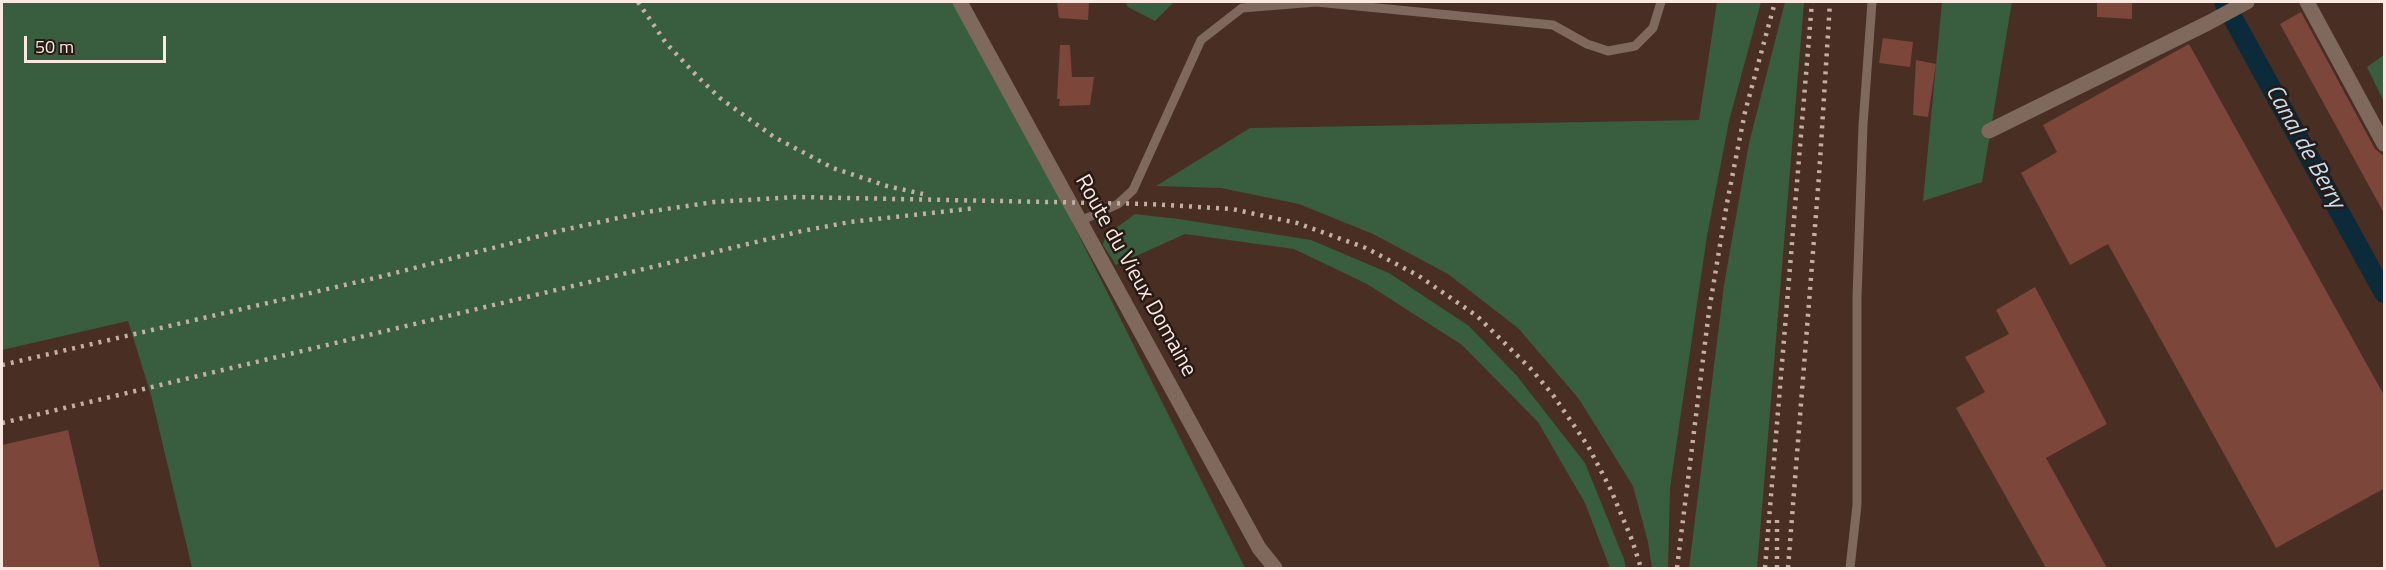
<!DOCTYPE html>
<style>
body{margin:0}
#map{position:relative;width:2386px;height:570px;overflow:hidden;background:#492e24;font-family:"Titillium Web",sans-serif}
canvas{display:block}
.frame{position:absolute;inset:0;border:3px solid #fae8e1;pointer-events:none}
.scale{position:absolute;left:24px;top:36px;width:142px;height:27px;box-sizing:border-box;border:3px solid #fae8e1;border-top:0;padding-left:8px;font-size:18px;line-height:21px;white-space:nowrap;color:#fae8e1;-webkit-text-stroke:4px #271a15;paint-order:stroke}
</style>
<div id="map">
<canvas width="2386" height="570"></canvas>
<div class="frame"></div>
<div class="scale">50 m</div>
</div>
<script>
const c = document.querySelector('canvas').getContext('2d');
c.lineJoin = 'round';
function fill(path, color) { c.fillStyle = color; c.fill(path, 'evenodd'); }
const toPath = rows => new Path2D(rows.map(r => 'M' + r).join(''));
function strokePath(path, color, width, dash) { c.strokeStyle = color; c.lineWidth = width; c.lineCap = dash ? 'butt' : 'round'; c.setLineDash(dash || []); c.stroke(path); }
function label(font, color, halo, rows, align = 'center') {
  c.font = font + ' "Titillium Web",sans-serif'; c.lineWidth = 5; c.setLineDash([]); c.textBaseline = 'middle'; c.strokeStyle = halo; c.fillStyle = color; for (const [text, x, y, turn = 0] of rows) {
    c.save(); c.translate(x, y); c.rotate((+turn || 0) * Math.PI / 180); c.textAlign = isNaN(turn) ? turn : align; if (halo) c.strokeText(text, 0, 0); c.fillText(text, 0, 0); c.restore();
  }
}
fill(toPath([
 [2,2,962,2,1245,568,192,568,151,395,128,321,2,350],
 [1125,2,1174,2,1155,21,1128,7],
 [1717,2,1761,2,1729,121,1707,236,1670,488,1668,568,1652,568,1648,542,1633,486,1579,399,1518,328,1448,274,1373,234,1299,204,1221,188,1156,186,1250,128,1699,120],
 [1785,2,1804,2,1757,568,1689,568,1724,285,1749,143],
 [1942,2,2012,2,1982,182,1923,201],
 [2384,55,2384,102,2367,67],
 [1135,214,1179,219,1311,240,1389,273,1469,326,1517,376,1585,463,1624,559,1626,568,1610,568,1585,503,1538,422,1462,345,1367,284,1294,249,1185,234,1116,265,1103,245,1105,236]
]), '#385d3f');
strokePath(toPath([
 [2224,2,2384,293]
]), '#0b2a3a', 20);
fill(toPath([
 [1057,2,1089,2,1088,20,1059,18],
 [2097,2,2132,2,2132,19,2097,17],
 [2301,12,2375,149,2385,157,2385,215,2280,24],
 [1883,38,1913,42,1910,67,1879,63],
 [2189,44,2385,397,2385,488,2276,548,2108,244,2070,265,2021,173,2057,152,2043,125],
 [1060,45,1070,45,1072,77,1094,77,1090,105,1059,106,1060,99,1057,99],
 [1916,60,1936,64,1928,117,1913,115],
 [2035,287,2107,424,2046,458,2107,568,2046,568,1956,408,1985,392,1965,357,2009,334,1996,310],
 [68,430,100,568,2,568,2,445]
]), '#7c463b');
strokePath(toPath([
 [1080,221,1118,204,1133,190,1201,40,1242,8,1316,2,1553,25,1587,44,1608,51,1635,46,1653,28,1661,2],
 [1850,568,1857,505,1857,297,1863,125,1872,2]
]), '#7f685c', 9);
strokePath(toPath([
 [960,2,1259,548,1275,568],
 [2307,2,2384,144],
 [1989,131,2208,23,2247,2]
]), '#7f685c', 15);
strokePath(toPath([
 [638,2,666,43,697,76,720,98,774,137,833,168,887,186,923,194],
 [2,365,379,277,563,230,646,212,714,202,796,197,1149,204,1232,209,1297,223,1366,248,1419,276,1477,316,1531,369,1553,395,1588,446,1611,490,1632,540,1641,568],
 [2,423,802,231,850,222,976,208],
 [1677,568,1709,311,1727,203,1745,112,1775,2],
 [1765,568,1812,2],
 [1777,568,1777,519],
 [1788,568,1819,176,1830,2]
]), '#c4afa7', 4.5, [3, 6]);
label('22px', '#fae8e1', '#271a15', [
 ["Route du Vieux Domaine",1135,276,61]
]);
label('italic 24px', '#c0e0f3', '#271a15', [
 ["Canal de Berry",2304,147,61]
]);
</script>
